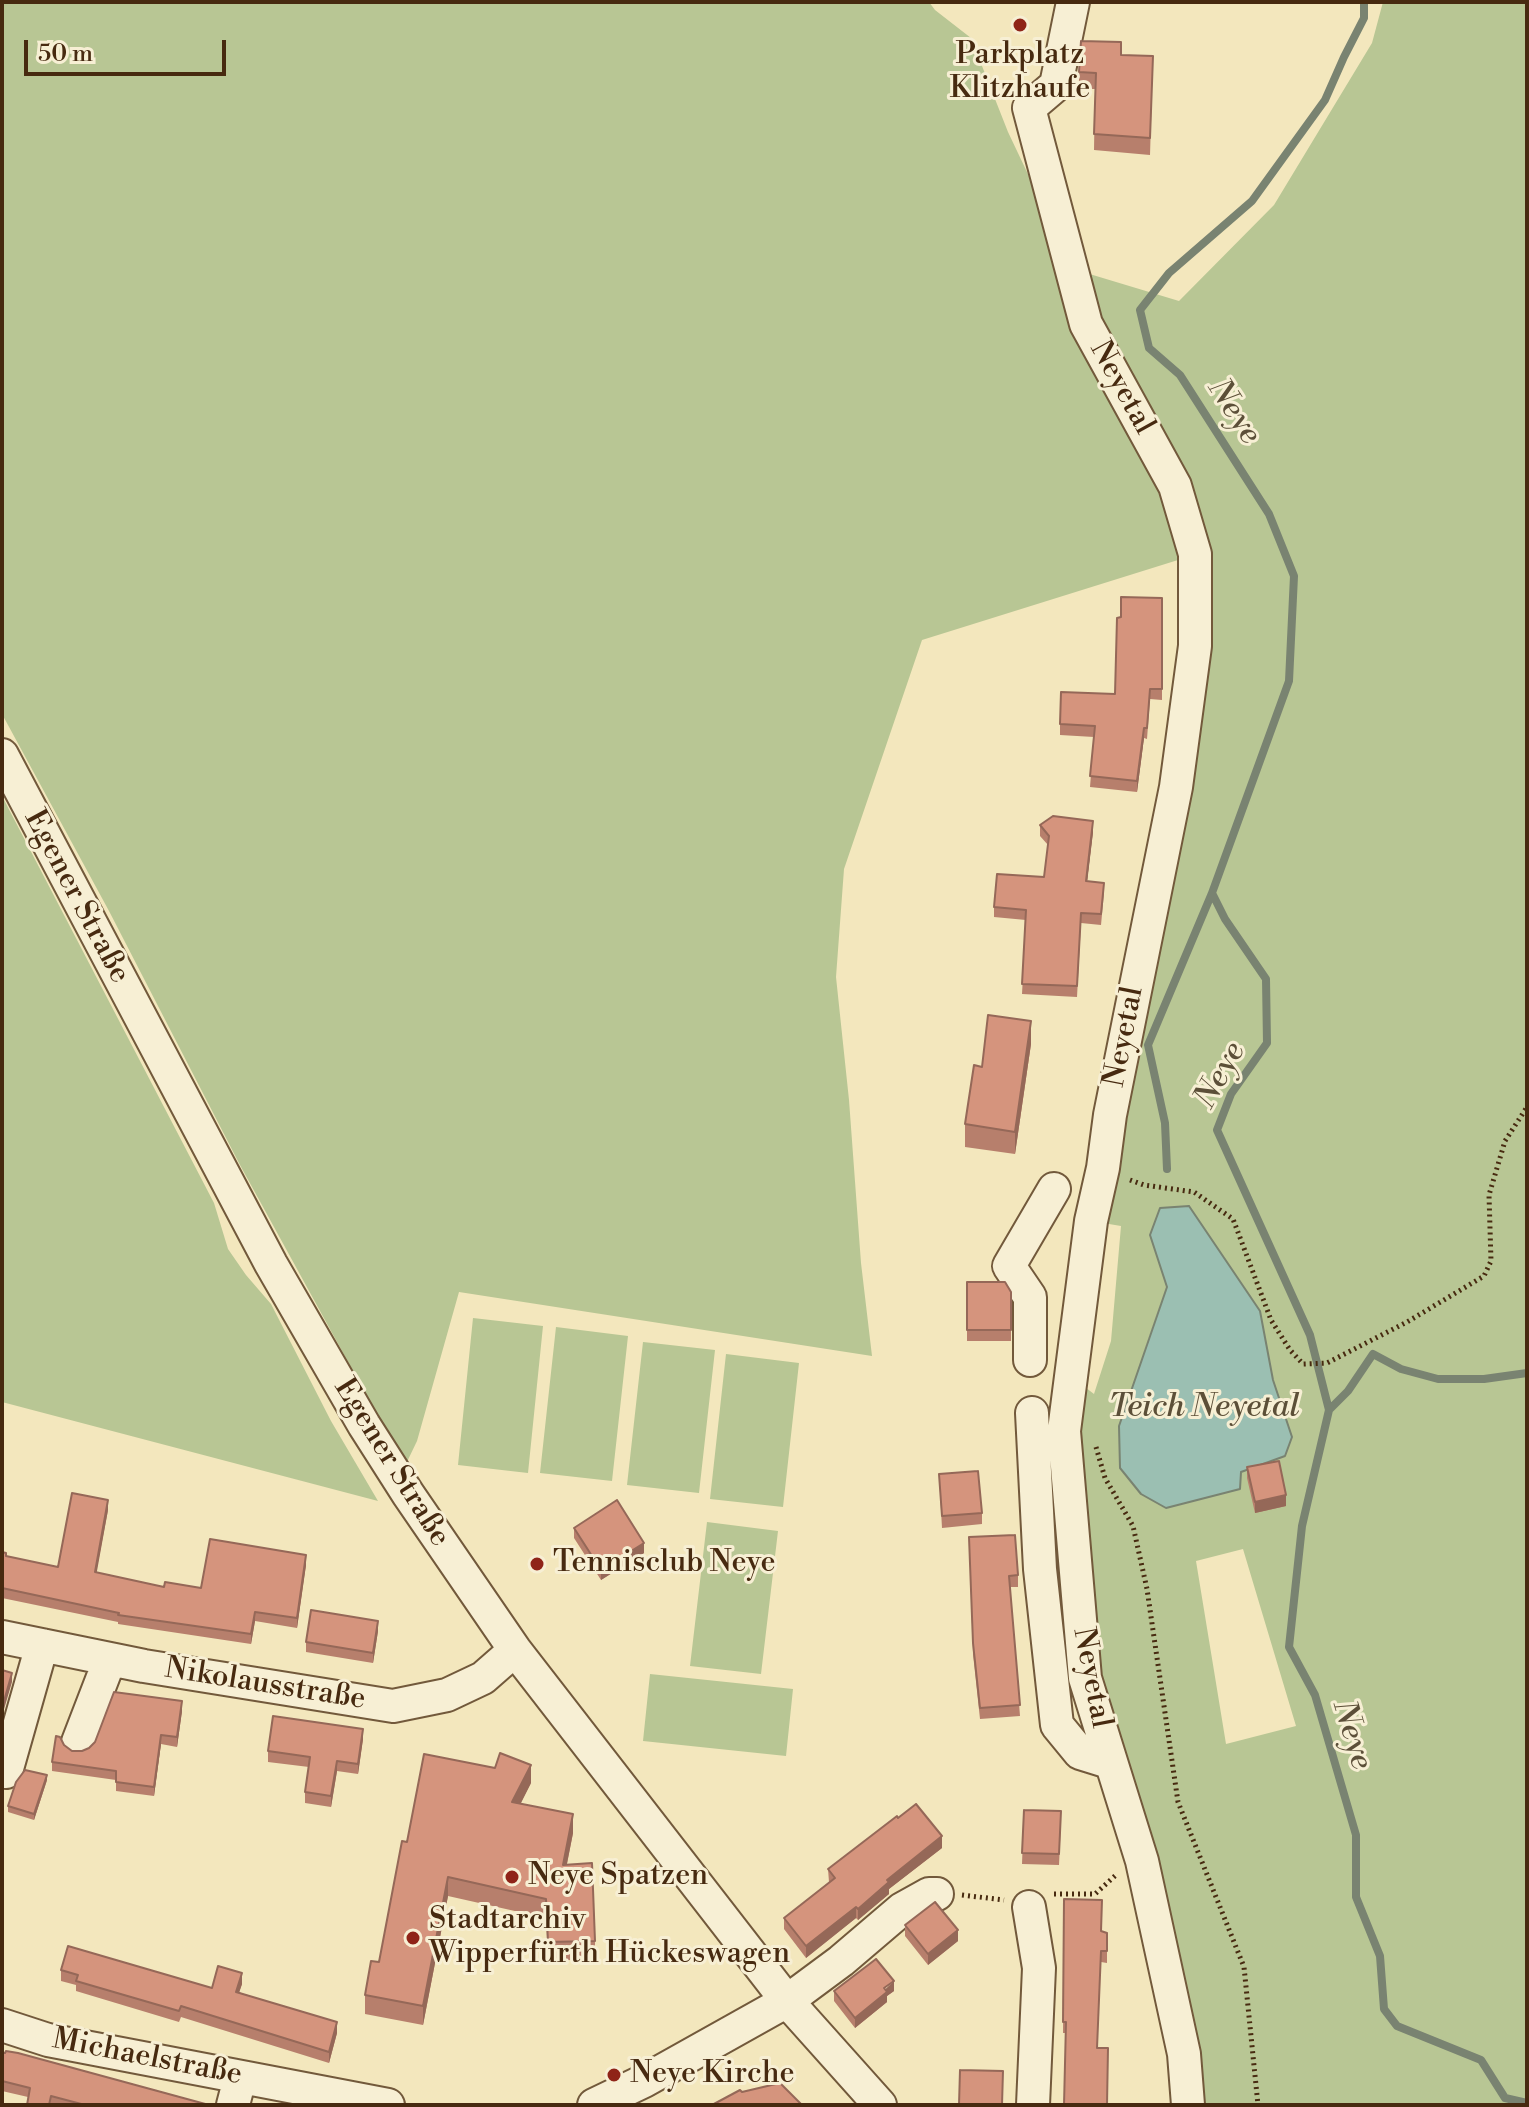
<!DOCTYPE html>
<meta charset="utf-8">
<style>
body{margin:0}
#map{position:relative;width:1529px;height:2107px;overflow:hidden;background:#f3e7bd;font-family:"Libre Bodoni",serif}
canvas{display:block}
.frame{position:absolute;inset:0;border:4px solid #472a10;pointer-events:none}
.scale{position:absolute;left:24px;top:40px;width:202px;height:36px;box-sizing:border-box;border:4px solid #472a10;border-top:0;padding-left:10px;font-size:24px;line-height:28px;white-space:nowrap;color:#472a10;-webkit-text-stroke:6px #f7efd4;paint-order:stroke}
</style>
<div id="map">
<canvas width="1529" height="2107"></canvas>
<div class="frame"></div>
<div class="scale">50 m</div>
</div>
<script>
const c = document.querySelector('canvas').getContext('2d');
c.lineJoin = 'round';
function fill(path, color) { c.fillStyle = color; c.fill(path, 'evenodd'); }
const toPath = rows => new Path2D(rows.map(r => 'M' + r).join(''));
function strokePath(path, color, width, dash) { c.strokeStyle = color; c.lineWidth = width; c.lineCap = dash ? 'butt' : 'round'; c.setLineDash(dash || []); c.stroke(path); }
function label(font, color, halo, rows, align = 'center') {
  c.font = font + ' "Libre Bodoni",serif'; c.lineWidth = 6; c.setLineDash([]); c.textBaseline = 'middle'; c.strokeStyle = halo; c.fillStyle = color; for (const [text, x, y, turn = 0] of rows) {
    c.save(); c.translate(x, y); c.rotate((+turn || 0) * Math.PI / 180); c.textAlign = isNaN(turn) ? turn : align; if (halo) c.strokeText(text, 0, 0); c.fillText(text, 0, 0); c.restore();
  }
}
fill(toPath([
 [2,2,929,2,935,10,971,38,1008,132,1073,269,1179,301,1274,205,1372,43,1383,2,1527,2,1527,2105,1188,2105,1109,1762,1073,1378,1094,1394,1111,1341,1121,1226,1091,1221,1176,787,1194,555,922,640,844,869,836,977,849,1100,861,1263,872,1356,459,1292,417,1441,405,1466,240,1165,109,911,2,714],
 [1150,1234,1233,1273,1260,1311,1273,1380,1292,1437,1241,1472,1240,1489,1166,1508,1144,1352,1167,1286],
 [1243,1549,1296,1726,1226,1744,1196,1561],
 [2,796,214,1203,228,1249,246,1275,271,1304,331,1421,378,1501,2,1402],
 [473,1318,543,1326,528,1473,458,1465],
 [556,1327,628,1336,612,1481,540,1473],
 [643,1342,715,1350,699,1493,627,1485],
 [726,1354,799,1363,783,1507,710,1499],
 [707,1522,778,1531,761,1674,690,1666],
 [650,1674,793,1689,786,1756,643,1741]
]), '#b8c694');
const water = toPath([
 [1189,1206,1260,1311,1273,1380,1292,1437,1285,1456,1241,1472,1240,1489,1166,1508,1141,1494,1120,1468,1119,1426,1167,1287,1150,1235,1160,1208,1189,1206]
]);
fill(water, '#9bbfb2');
strokePath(water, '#798371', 2);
strokePath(toPath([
 [1364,2,1364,18,1344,57,1325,100,1252,201,1169,273,1140,310,1149,348,1180,375,1269,514,1294,576,1289,681,1212,893,1225,919,1266,979,1267,1043,1231,1094,1217,1130,1310,1335,1329,1410,1302,1526,1289,1647,1315,1695,1356,1835,1356,1897,1380,1956,1384,2009,1397,2026,1481,2060,1505,2098,1527,2103],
 [1167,1169,1165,1123,1148,1045,1212,893],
 [1329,1410,1348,1391,1373,1354,1401,1369,1438,1379,1484,1379,1527,1373]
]), '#798371', 8);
const minor = toPath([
 [1073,2,1056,85,1029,108,1086,324,1175,486,1195,554,1195,646,1176,787,1110,1115,1103,1168,1091,1221,1064,1431,1085,1678,1142,1861,1184,2054,1188,2105],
 [2,755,271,1264,364,1425,408,1494,515,1650,787,2001,880,2105],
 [1030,1360,1030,1297,1009,1266,1054,1189],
 [1032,1413,1040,1569,1057,1725,1080,1753,1109,1762],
 [2,1637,144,1666,393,1706,447,1695,483,1678,515,1650],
 [78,1742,110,1659],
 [6,1772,42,1645],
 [1029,1907,1039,1968,1033,2105],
 [2,2025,48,2040,388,2105],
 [233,2105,240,2078],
 [594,2105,644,2081,787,2001,841,1961,902,1909,929,1894,937,1894]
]);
strokePath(minor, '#72593b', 36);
strokePath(toPath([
 [1130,1180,1144,1185,1194,1192,1233,1219,1271,1320,1290,1350,1303,1364,1327,1363,1407,1322,1484,1276,1491,1261,1489,1195,1505,1141,1527,1107],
 [1096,1447,1105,1478,1133,1526,1147,1589,1178,1802,1244,1967,1258,2105],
 [1054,1894,1095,1894,1116,1875],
 [962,1895,1004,1900]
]), '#472a10', 5, [2, 4]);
strokePath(minor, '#f7efd4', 32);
fill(toPath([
 [1121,55,1153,56,1150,155,1094,150,1095,89,1079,89,1079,72],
 [1162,598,1162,700,1150,699,1147,739,1144,738,1137,792,1090,787,1094,737,1060,735,1060,724,1115,694,1121,617],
 [1040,825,1093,832,1087,881,1104,893,1101,925,1081,923,1077,997,1022,994,1026,920,994,917,994,907,1044,877,1048,845,1040,836],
 [1031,1044,1015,1154,965,1147,965,1124,982,1067],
 [967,1282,1011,1292,1011,1341,967,1341],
 [1247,1467,1286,1506,1255,1513,1247,1478],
 [939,1474,982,1513,982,1524,942,1528],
 [108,1510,96,1573,164,1587,201,1588,306,1565,297,1628,255,1621,251,1644,118,1624,118,1622,2,1598,2,1552,6,1556,58,1567],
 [574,1528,644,1553,601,1580,574,1538],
 [969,1537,1018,1575,1018,1587,1010,1587,1020,1716,980,1719,973,1654],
 [378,1631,373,1663,306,1652,306,1642],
 [182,1711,177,1747,161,1744,154,1796,116,1791,116,1780,52,1771,52,1762,64,1745,72,1751,82,1751],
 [363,1739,358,1774,337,1771,331,1807,305,1803,305,1792,309,1767,268,1762,268,1751],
 [47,1780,34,1820,8,1812,8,1806],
 [531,1783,520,1804,573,1833,567,1864,595,1941,595,1959,548,1961,546,1918,448,1896,423,2025,365,2014,365,1995,379,1962,407,1842],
 [1024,1810,1061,1822,1059,1865,1022,1864],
 [942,1848,889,1889,889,1894,858,1920,856,1918,806,1958,784,1929,784,1918,829,1882,828,1869],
 [1064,1899,1101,1931,1107,1945,1107,1963,1101,1962,1066,2033,1063,2033],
 [905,1925,958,1941,928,1965,905,1936],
 [61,1970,212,1988,242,1984,239,1992,337,2033,329,2063,181,2017,179,2022,76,1991,76,1985,61,1981],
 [834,1991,894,1991,887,1996,887,2002,855,2028,834,2001],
 [2,2053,209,2105,27,2105,28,2097,2,2091]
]), '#b77f6c');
fill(toPath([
 [1144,728,1144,738,1137,792,1137,781],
 [1093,821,1093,832,1086,892,1086,881],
 [1031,1021,1031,1044,1015,1154,1015,1132],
 [1286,1495,1286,1506,1255,1513,1255,1502],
 [108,1500,108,1510,95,1582,95,1572],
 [644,1543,644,1553,601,1580,601,1570],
 [306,1555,306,1565,297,1628,297,1618],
 [255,1612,255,1621,251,1644,251,1634],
 [378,1621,378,1631,373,1663,373,1653],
 [12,1673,12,1682,2,1716,2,1708],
 [182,1701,182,1711,177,1747,177,1737],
 [363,1729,363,1739,358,1774,358,1764],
 [161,1735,161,1744,154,1796,154,1787],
 [337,1761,337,1771,331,1807,331,1796],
 [531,1765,531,1783,512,1821,512,1802],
 [47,1775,47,1780,34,1820,34,1814],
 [573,1814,573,1833,563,1883,563,1865],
 [942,1836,942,1848,889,1889,889,1894,858,1920,858,1909,887,1880],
 [448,1877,448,1896,423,2025,423,2006],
 [856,1907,856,1918,806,1958,806,1946],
 [958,1930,958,1941,928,1965,928,1954],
 [242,1973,242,1984,236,2002,236,1992],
 [894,1981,894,1991,887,1996,887,2002,855,2028,855,2018],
 [337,2022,337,2033,329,2063,329,2052]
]), '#956858');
const building = toPath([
 [1081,41,1121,42,1121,55,1153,56,1150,138,1094,134,1096,73,1079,72,1081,41],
 [1121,597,1162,598,1162,689,1150,689,1147,728,1144,728,1137,781,1090,776,1095,726,1060,724,1061,692,1115,694,1117,618,1121,617,1121,597],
 [1053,816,1093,821,1086,881,1104,883,1101,914,1081,913,1077,986,1022,984,1026,910,994,907,997,874,1044,877,1049,836,1040,825,1053,816],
 [988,1015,1031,1021,1015,1132,965,1124,974,1065,982,1067,988,1015],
 [967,1282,1005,1282,1011,1292,1011,1330,967,1330,967,1282],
 [1279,1461,1286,1495,1255,1502,1247,1467,1279,1461],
 [978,1471,982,1513,942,1516,939,1474,978,1471],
 [72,1493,108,1500,95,1572,164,1587,165,1582,201,1588,210,1539,306,1555,297,1618,255,1612,251,1634,118,1615,119,1613,2,1588,2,1552,6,1553,6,1556,58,1567,72,1493],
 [617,1500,644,1543,601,1570,574,1528,617,1500],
 [1015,1535,1018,1575,1009,1576,1020,1705,980,1708,973,1643,969,1537,1015,1535],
 [311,1610,378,1621,373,1653,306,1642,311,1610],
 [2,1670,12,1673,2,1708,2,1670],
 [114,1692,182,1701,177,1737,161,1735,154,1787,116,1782,116,1771,52,1762,56,1736,60,1737,64,1745,72,1751,82,1751,89,1748,95,1742,114,1692],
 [273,1716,363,1729,358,1764,337,1761,331,1796,305,1792,310,1757,268,1751,273,1716],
 [500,1753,531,1765,512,1802,573,1814,563,1865,592,1863,595,1941,548,1942,546,1899,448,1877,423,2006,365,1995,371,1961,379,1962,402,1841,407,1842,424,1754,495,1768,500,1753],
 [25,1770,47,1775,34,1814,8,1806,16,1782,25,1770],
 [916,1804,942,1836,887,1880,889,1882,858,1909,856,1907,806,1946,784,1918,835,1878,828,1869,897,1816,898,1818,916,1804],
 [1024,1810,1061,1811,1059,1854,1022,1853,1024,1810],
 [1064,1899,1102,1900,1101,1931,1107,1933,1107,1951,1101,1951,1097,2048,1108,2048,1107,2105,1064,2105,1066,2022,1063,2022,1064,1899],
 [935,1902,958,1930,928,1954,905,1925,935,1902],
 [68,1946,212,1988,218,1966,242,1973,236,1992,337,2022,329,2052,181,2006,179,2011,76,1981,78,1975,61,1970,68,1946],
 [876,1959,894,1981,884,1988,887,1992,855,2018,834,1991,876,1959],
 [6,2051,18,2053,209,2105,85,2105,51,2096,49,2105,27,2105,30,2088,2,2081,2,2053,5,2053,6,2051],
 [960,2070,1003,2071,1002,2105,959,2105,960,2070],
 [780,2083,802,2105,712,2105,740,2090,742,2092,780,2083]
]);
fill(building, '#d5947d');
strokePath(building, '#956858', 2);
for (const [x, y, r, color] of [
 [1020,25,8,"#8f2418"],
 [537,1564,8,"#8f2418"],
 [512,1877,8,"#8f2418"],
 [413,1938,8,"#8f2418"],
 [614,2075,8,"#8f2418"]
]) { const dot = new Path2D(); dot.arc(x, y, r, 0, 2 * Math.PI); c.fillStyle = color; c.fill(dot); strokePath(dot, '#f7efd4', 3); }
label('30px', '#472a10', '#f7efd4', [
 ["Parkplatz",1020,56,"center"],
 ["Klitzhaufe",1020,90,"center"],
 ["Tennisclub Neye",553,1564],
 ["Neye Spatzen",528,1877],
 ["Stadtarchiv",429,1921],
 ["Wipperfürth Hückeswagen",429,1955],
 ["Neye Kirche",630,2075]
], 'left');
label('30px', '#472a10', '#f7efd4', [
 ["Neyetal",1121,388,61],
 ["Egener Straße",76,897,62],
 ["Neyetal",1125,1037,-79],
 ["Egener Straße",391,1463,58],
 ["Neyetal",1091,1678,79],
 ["Nikolausstraße",265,1685,9],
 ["Michaelstraße",147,2058,11]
]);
label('italic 32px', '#5c4f38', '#f7efd4', [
 ["Neye",1233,412,57],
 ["Neye",1221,1076,-61],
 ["Teich Neyetal",1204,1408],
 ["Neye",1351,1735,73]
]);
</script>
